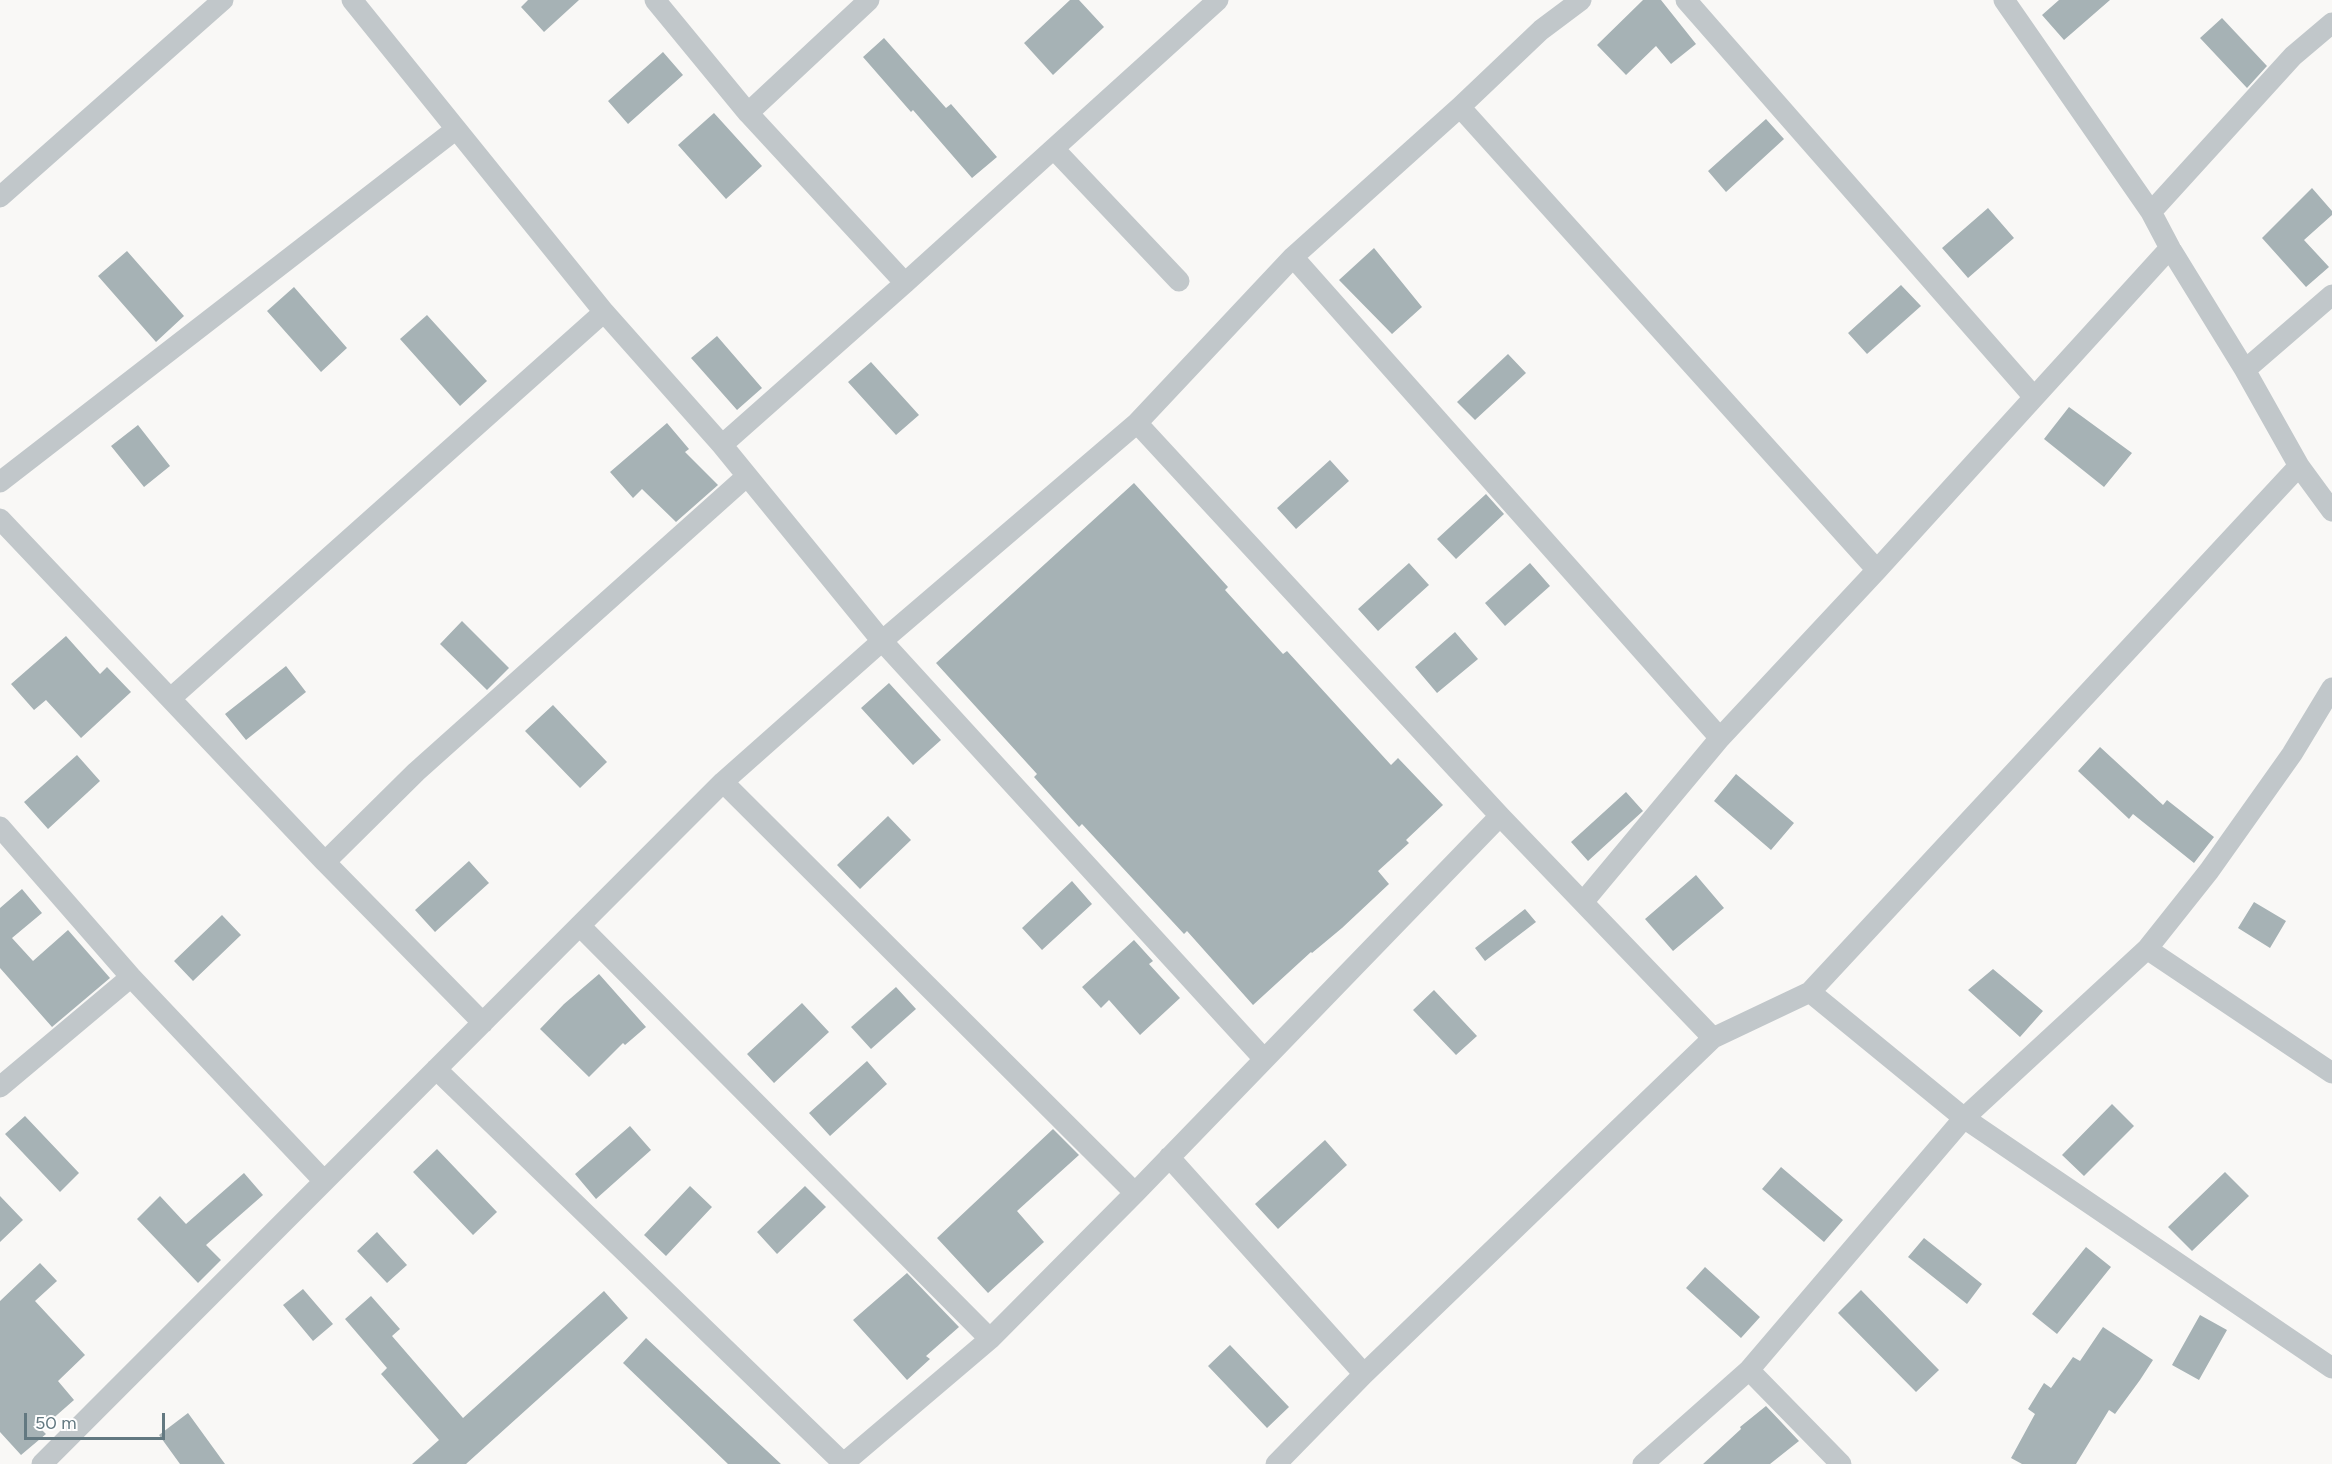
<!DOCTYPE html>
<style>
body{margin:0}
#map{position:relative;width:2332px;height:1464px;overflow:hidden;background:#f9f8f6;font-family:Figtree,sans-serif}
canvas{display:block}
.scale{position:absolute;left:24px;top:1413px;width:141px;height:27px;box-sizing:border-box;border:3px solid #637981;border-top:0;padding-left:8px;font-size:18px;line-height:21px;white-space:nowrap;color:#637981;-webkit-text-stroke:4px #fff;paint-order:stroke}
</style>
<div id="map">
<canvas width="2332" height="1464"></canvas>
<div class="scale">50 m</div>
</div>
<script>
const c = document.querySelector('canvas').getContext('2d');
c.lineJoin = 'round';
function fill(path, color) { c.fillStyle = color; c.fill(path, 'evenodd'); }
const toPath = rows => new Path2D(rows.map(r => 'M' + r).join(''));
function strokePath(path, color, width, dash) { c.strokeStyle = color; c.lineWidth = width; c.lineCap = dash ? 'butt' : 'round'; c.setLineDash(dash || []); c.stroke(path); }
fill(toPath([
 [528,0,579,0,544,32,521,7],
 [1070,0,1079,0,1104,27,1053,75,1024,43],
 [1643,0,1661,0,1696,44,1671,64,1656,46,1626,75,1597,45],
 [2059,0,2110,0,2064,40,2042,15],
 [2222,18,2267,66,2247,88,2200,38],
 [884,38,946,108,951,104,997,157,972,178,913,110,911,112,863,57],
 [663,52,683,75,628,124,608,101],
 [714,113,762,166,726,199,678,145],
 [1766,119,1784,139,1726,192,1708,171],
 [2312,188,2332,211,2332,215,2304,240,2329,267,2306,287,2262,238],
 [1988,208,2014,238,1968,278,1942,248],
 [1374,248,1422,307,1392,334,1339,280],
 [127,251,184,316,156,342,98,276],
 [1901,285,1921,306,1867,354,1848,333],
 [294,287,347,348,321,372,267,311],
 [427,315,487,381,460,406,400,339],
 [717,336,762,388,737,410,691,358],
 [1508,354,1526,373,1475,420,1457,402],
 [871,362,919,415,896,435,848,382],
 [2069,407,2132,453,2104,487,2044,439],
 [667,423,689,449,685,452,718,485,676,522,642,489,633,498,610,472],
 [138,425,170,466,144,487,111,446],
 [1330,460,1349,481,1296,529,1277,508],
 [1134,483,1228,587,1225,590,1283,654,1287,651,1391,765,1398,758,1443,805,1406,840,1409,843,1378,871,1389,884,1342,928,1312,953,1311,952,1253,1005,1187,931,1184,934,1082,824,1079,827,1034,777,1037,774,936,663],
 [1486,494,1504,514,1456,559,1437,539],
 [1409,563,1429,585,1378,631,1358,609],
 [1530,563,1550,586,1505,626,1485,603],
 [462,621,509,668,487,690,440,644],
 [1455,632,1478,659,1437,693,1415,667],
 [66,636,100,674,107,667,131,692,81,738,46,700,34,710,11,684],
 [286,666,306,692,246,740,225,714],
 [889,683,941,740,913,765,861,708],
 [553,705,607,762,580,788,525,731],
 [2100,747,2163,805,2167,800,2214,837,2194,863,2133,814,2129,819,2078,771],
 [77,755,100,781,48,829,24,802],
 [1736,774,1794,823,1771,850,1714,801],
 [1626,792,1643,811,1588,861,1571,842],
 [888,816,911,840,860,889,837,865],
 [469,861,489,883,435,932,415,910],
 [1696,875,1724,908,1673,951,1645,919],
 [1072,881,1092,904,1042,950,1022,928],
 [22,889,42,913,12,938,33,961,68,930,110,978,52,1027,0,968,0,908],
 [2254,902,2286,921,2270,948,2238,928],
 [1525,909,1536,922,1485,961,1475,948],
 [222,915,241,935,193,981,174,961],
 [1134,940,1153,961,1149,964,1180,998,1140,1035,1109,1000,1101,1008,1082,987],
 [1993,969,2043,1011,2020,1037,1968,990],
 [599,974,646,1027,625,1045,623,1043,589,1077,540,1029,564,1004],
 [896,987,916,1009,871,1049,851,1027],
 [1434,990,1477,1036,1456,1055,1413,1010],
 [802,1003,829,1032,774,1083,747,1054],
 [867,1061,887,1084,830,1136,809,1113],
 [2112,1104,2134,1126,2084,1176,2062,1155],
 [25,1116,79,1173,60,1192,5,1134],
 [630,1126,651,1150,596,1199,575,1174],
 [1053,1129,1079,1155,1017,1211,1044,1242,988,1293,937,1238],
 [1325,1140,1347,1165,1278,1229,1255,1204],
 [437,1149,497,1212,473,1235,413,1172],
 [1781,1167,1843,1220,1824,1242,1762,1189],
 [2225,1172,2249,1196,2192,1251,2168,1227],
 [244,1173,263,1195,206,1245,221,1260,198,1283,137,1219,160,1196,186,1224],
 [690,1186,712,1207,666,1256,644,1235],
 [805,1186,826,1207,777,1254,757,1232],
 [0,1196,23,1220,0,1242],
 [377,1232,407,1265,387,1283,357,1251],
 [1924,1238,1982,1284,1967,1304,1908,1257],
 [2086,1247,2111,1267,2057,1334,2032,1314],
 [40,1263,57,1281,35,1301,85,1355,58,1381,74,1400,41,1429,46,1434,21,1455,0,1432,0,1301],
 [1705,1267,1760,1317,1741,1338,1686,1288],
 [907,1273,959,1327,926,1356,930,1359,907,1380,853,1320],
 [303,1289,333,1324,313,1341,283,1305],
 [1861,1290,1939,1370,1916,1392,1838,1313],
 [604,1291,628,1318,466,1464,412,1464,439,1440,381,1374,387,1368,345,1319,371,1296,400,1329,392,1336,463,1418],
 [2200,1315,2227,1330,2199,1380,2172,1365],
 [2103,1327,2153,1360,2140,1380,2115,1414,2109,1410,2076,1464,2022,1464,2011,1458,2035,1414,2028,1409,2044,1383,2051,1388,2073,1357,2080,1361],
 [646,1338,781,1464,728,1464,623,1363],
 [1230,1345,1289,1407,1267,1428,1208,1366],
 [1766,1406,1799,1441,1770,1464,1703,1464,1741,1429,1740,1427],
 [188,1413,225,1464,180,1464,159,1435]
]), '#a6b2b5');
strokePath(toPath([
 [352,0,604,312,722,445,882,641,1264,1059],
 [655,0,748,113,905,283],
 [1686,0,2034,397],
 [2004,0,2151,212,2170,248,2245,370,2299,466,2332,511],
 [1460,107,1877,570],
 [748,113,869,0],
 [1054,149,1179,281],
 [0,197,223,0],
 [2151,212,2293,56,2332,23],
 [1293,257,1720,738],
 [2245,370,2332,295],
 [1137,423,1500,816,1713,1038],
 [722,445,905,283,1218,0],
 [0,482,455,130],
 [0,519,325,862,416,772,747,476],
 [171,698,604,312],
 [723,782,1135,1193],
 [0,827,131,977,324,1181],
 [325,862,483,1023],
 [1584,901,1720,738,1877,570,2170,248],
 [580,926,990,1339],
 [2147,949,2332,1073],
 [1810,992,1964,1118,2332,1368],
 [436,1069,844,1464],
 [0,1087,131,977],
 [1169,1157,1364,1374],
 [1749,1370,1841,1464],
 [844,1463,990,1339,1135,1193,1500,816],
 [42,1464,723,782,882,641,1137,423,1293,257,1460,107,1541,30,1581,0],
 [1276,1464,1364,1374,1713,1038,1810,992,2299,466],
 [1643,1464,1749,1370,1964,1118,2147,949,2209,871,2292,754,2332,688]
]), '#c1c7ca', 21);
</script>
